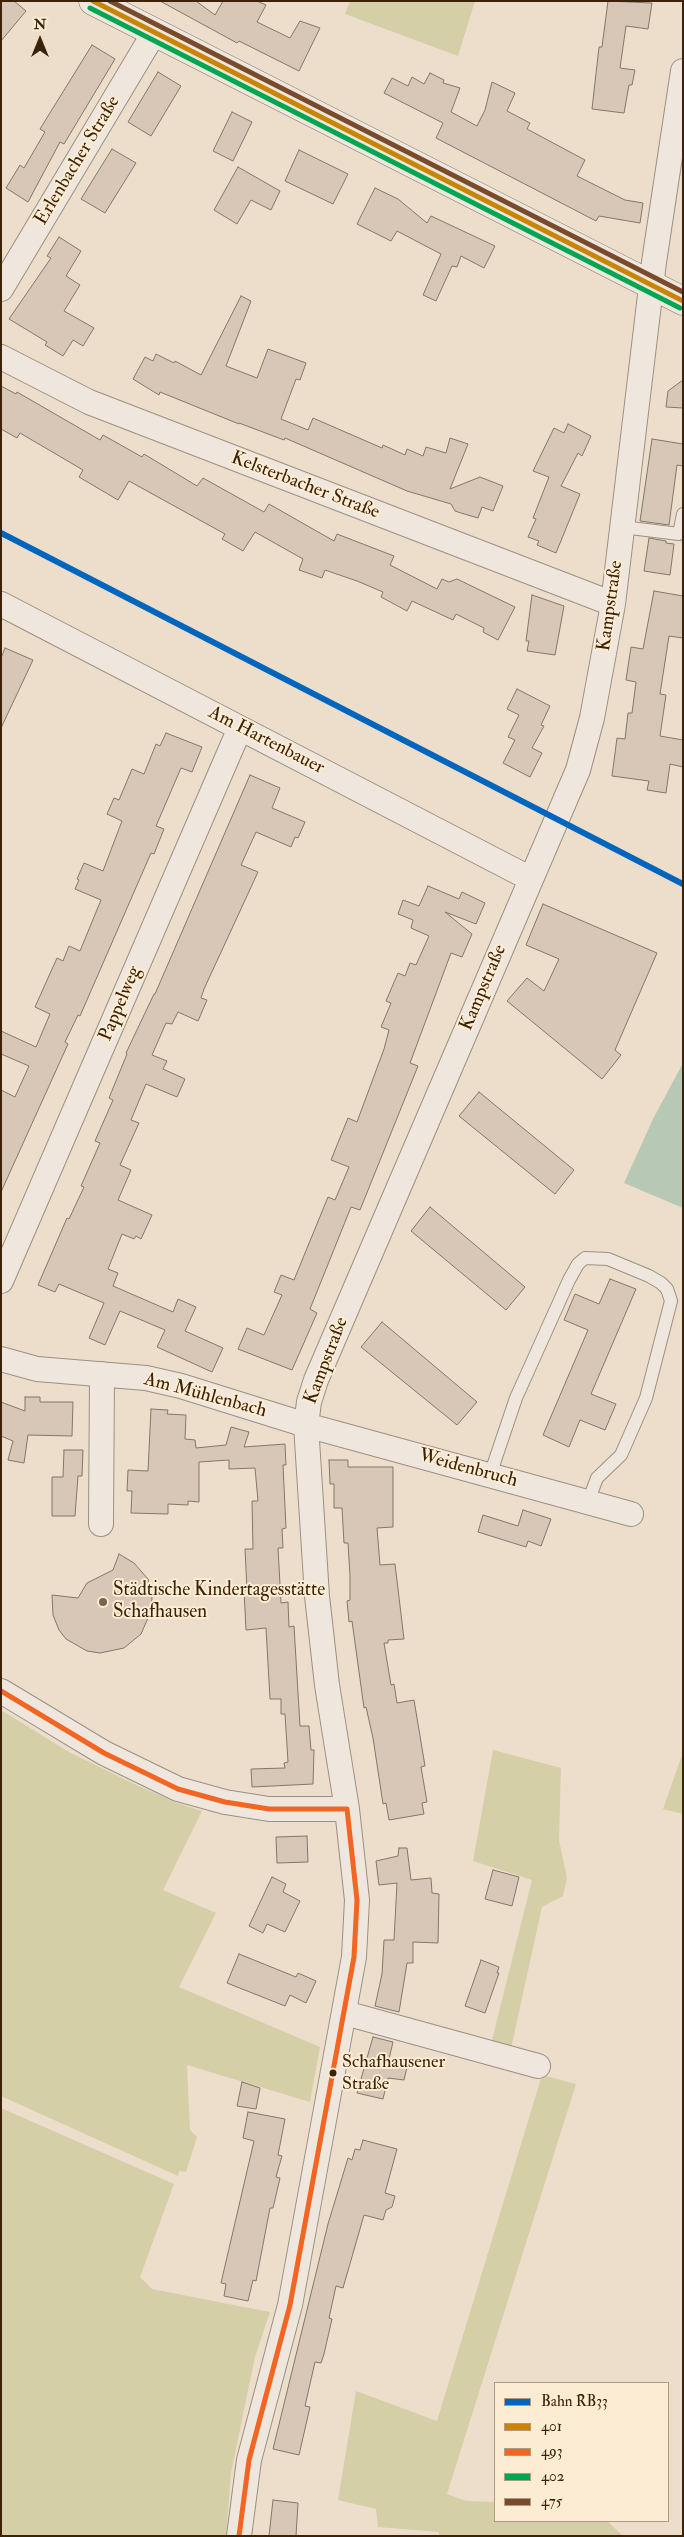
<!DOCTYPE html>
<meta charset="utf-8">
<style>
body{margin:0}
#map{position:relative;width:684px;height:2537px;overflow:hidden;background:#ecdeca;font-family:"IM FELL Double Pica",serif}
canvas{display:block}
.frame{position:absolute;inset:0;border:2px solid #3c2208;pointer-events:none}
.legend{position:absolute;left:494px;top:2382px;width:175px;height:140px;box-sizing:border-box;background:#fcecd3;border:1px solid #af9b82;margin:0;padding:6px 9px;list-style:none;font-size:15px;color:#3c2208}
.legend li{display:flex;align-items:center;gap:10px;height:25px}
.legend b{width:25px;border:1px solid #af9b82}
.north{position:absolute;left:15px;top:15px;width:50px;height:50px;-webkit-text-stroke:4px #fcecd3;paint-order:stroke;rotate:0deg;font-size:14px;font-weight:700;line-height:20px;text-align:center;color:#3c2208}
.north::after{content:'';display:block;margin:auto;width:18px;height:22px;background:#3c2208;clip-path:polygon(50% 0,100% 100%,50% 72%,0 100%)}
</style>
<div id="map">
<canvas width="684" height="2537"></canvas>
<div class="frame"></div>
<ul class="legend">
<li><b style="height:6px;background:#0065bd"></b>Bahn RB33</li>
<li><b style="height:6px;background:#c88502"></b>401</li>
<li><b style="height:6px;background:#f26522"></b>493</li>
<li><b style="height:6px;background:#00a651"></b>402</li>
<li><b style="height:6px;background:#7a4b2a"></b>475</li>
</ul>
<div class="north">N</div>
</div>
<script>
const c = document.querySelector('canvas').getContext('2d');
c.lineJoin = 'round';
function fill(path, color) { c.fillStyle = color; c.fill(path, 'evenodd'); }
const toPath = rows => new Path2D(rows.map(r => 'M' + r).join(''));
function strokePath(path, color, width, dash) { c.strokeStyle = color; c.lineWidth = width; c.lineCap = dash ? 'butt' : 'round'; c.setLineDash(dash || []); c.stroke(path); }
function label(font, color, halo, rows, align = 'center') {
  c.font = font + ' "IM FELL Double Pica",serif'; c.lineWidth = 4; c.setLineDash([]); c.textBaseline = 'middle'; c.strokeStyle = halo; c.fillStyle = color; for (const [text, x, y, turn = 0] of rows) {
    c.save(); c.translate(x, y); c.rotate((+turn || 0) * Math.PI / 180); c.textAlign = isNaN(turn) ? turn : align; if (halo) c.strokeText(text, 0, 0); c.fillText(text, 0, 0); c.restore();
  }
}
fill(toPath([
 [350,1,475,1,458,56,345,14],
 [1,1710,69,1752,130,1782,177,1803,202,1811,163,1890,216,1913,179,1987,320,2047,310,2102,187,2065,190,2130,197,2137,186,2172,179,2171,178,2176,1,2096],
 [493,1750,561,1768,559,1840,567,1878,563,1896,542,1907,510,2053,490,2048,532,1880,473,1861],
 [683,1752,683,1814,663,1809],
 [542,2075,576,2084,447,2494,466,2501,495,2502,495,2521,607,2521,623,2536,439,2536,439,2532,378,2527,376,2509,338,2500,356,2391,437,2421],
 [1,2108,174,2184,140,2277,152,2289,270,2312,255,2357,231,2473,226,2536,1,2536]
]), '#d5cfa8');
fill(toPath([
 [683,1063,683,1208,624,1183,653,1119]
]), '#b7c8b4');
const building = toPath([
 [1,1,14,1,26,11,1,41,1,1],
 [160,1,196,1,215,15,223,1,257,1,266,5,257,22,290,38,300,21,320,28,299,71,239,41,237,43,160,1],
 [608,1,652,3,648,29,626,26,620,68,635,70,632,85,629,85,624,113,592,109,599,47,602,47,608,1],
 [92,45,115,59,64,144,60,142,28,202,6,188,20,165,24,168,45,132,40,129,92,45],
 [158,72,181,86,151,136,128,122,158,72],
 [430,73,444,80,443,83,460,88,451,112,477,126,485,110,492,82,515,93,507,111,530,123,527,129,585,160,577,176,625,200,643,203,640,223,599,216,596,221,436,138,443,123,384,93,392,78,408,86,412,77,424,84,430,73],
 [232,112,252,122,233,161,213,151,232,112],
 [112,149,136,163,105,213,81,199,112,149],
 [299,150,348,174,333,204,285,181,299,150],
 [238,167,280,191,271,210,251,200,237,224,214,210,238,167],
 [375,188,398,199,427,223,431,216,495,246,484,268,461,256,457,267,452,266,436,301,423,295,441,254,397,231,391,241,357,224,375,188],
 [59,237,81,251,66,276,80,285,64,311,94,328,83,346,73,340,63,356,45,345,47,342,9,319,51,258,47,256,59,237],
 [241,296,251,301,226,366,257,378,268,349,306,363,300,380,296,379,281,419,308,430,313,418,382,448,383,445,405,455,407,449,423,456,426,447,446,453,450,438,468,444,450,489,480,477,503,486,493,511,482,507,478,518,461,513,455,511,451,504,407,491,285,438,284,440,239,423,239,424,160,392,159,395,133,379,145,357,153,361,156,354,174,363,175,361,201,375,241,296],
 [683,380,683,408,666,407,668,391,683,380],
 [1,386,16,394,17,392,100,440,103,435,142,457,144,454,197,486,203,478,264,512,269,504,334,541,337,534,394,556,390,565,437,589,442,579,449,582,457,579,515,607,498,640,483,632,484,628,456,614,453,620,412,601,407,611,381,597,383,592,357,581,325,570,322,578,299,570,303,559,255,532,243,551,222,539,225,534,129,481,118,500,79,477,83,470,20,433,17,438,1,429,1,386],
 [568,424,591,436,582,456,578,453,561,486,580,494,556,553,537,545,539,541,528,537,536,519,533,518,549,477,533,471,554,428,564,433,568,424],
 [652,439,683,444,683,466,677,465,669,525,640,521,652,439],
 [649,538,666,541,666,543,674,544,670,575,644,571,649,538],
 [654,591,683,596,683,638,669,636,660,694,666,695,660,736,683,740,683,767,670,764,666,793,647,790,649,781,612,776,617,738,625,739,628,713,632,713,636,682,626,680,631,647,643,649,654,591],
 [532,595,564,606,555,655,527,651,529,641,526,641,532,595],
 [5,648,33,660,1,728,1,658,5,648],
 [517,689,550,706,541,725,544,726,532,748,542,753,530,777,503,763,515,740,508,737,519,715,507,709,517,689],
 [166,733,202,747,192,772,181,768,156,826,164,829,154,854,151,853,80,1016,78,1015,65,1042,68,1044,1,1192,1,1090,15,1097,29,1066,1,1054,1,1031,36,1047,50,1014,35,1007,57,958,63,961,69,946,80,951,101,900,75,889,79,880,77,879,84,863,103,871,122,821,107,814,114,798,119,800,132,769,144,774,156,744,160,746,166,733],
 [250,775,280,788,272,808,305,822,298,838,295,837,291,847,256,832,241,865,258,872,204,989,201,998,207,1000,198,1021,178,1012,172,1024,166,1023,152,1055,167,1061,163,1069,185,1079,177,1097,146,1084,131,1120,139,1123,120,1165,131,1170,118,1200,152,1215,141,1239,136,1236,134,1239,122,1234,108,1269,118,1273,113,1286,173,1312,178,1299,196,1307,185,1331,223,1348,212,1372,157,1347,165,1330,120,1311,105,1345,89,1338,104,1303,59,1284,55,1292,38,1285,67,1218,69,1219,84,1187,81,1186,100,1143,95,1141,113,1100,109,1098,127,1054,126,1053,154,994,155,994,250,775],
 [428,886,459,899,462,892,485,903,476,924,445,912,472,934,462,957,451,953,410,1063,418,1066,360,1210,351,1207,310,1309,317,1313,292,1370,238,1349,247,1328,264,1335,282,1295,274,1292,281,1275,294,1280,328,1197,335,1200,349,1167,331,1160,348,1118,357,1122,384,1049,389,1030,381,1027,391,1003,386,1001,398,973,405,976,410,963,416,965,429,936,411,928,413,920,398,914,403,900,419,906,428,886],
 [543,904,657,953,615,1050,621,1055,602,1079,507,1001,527,978,544,991,559,959,526,945,543,904],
 [479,1092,574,1170,555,1194,459,1116,479,1092],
 [430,1207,525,1287,506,1310,411,1231,430,1207],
 [610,1279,636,1289,591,1394,616,1404,605,1430,580,1420,569,1447,543,1435,588,1330,564,1320,575,1294,599,1304,610,1279],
 [382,1322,477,1402,457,1425,361,1347,382,1322],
 [25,1397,40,1397,40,1402,73,1402,72,1436,28,1435,24,1463,8,1460,13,1441,1,1436,1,1402,25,1411,25,1397],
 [151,1409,168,1410,167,1414,186,1415,185,1439,195,1440,196,1448,226,1445,231,1427,249,1432,244,1447,285,1444,286,1465,283,1465,286,1528,282,1529,283,1548,278,1548,281,1603,288,1602,289,1627,294,1626,300,1726,309,1726,311,1750,314,1750,313,1784,252,1787,251,1769,285,1768,284,1763,288,1762,285,1714,281,1714,281,1699,270,1699,266,1628,246,1630,244,1590,247,1590,245,1549,253,1549,252,1501,258,1501,255,1468,229,1469,229,1460,199,1462,199,1502,188,1501,188,1505,168,1504,168,1514,131,1513,132,1491,127,1491,128,1470,148,1471,151,1409],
 [64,1450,83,1450,82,1476,78,1476,75,1516,52,1516,52,1477,63,1477,64,1450],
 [329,1460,348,1460,348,1467,393,1467,393,1527,377,1528,380,1565,395,1564,404,1639,388,1640,388,1643,384,1643,391,1685,394,1684,397,1703,414,1700,425,1766,421,1767,427,1802,422,1803,424,1814,389,1820,386,1803,383,1804,373,1738,366,1707,364,1708,352,1621,349,1622,347,1601,350,1600,350,1576,348,1543,344,1543,342,1508,334,1508,334,1484,330,1484,329,1460],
 [523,1510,551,1519,541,1546,528,1541,526,1547,478,1532,483,1515,518,1526,523,1510],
 [119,1554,134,1563,148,1579,152,1598,151,1611,141,1634,124,1648,100,1653,87,1651,66,1639,59,1630,53,1615,52,1595,78,1598,87,1583,113,1570,119,1554],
 [307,1836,308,1862,277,1863,276,1837,307,1836],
 [399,1848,407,1848,411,1880,431,1878,432,1893,439,1894,438,1943,413,1942,413,1963,407,1963,399,2012,375,2006,382,1974,384,1940,394,1940,397,1883,379,1885,376,1861,398,1856,399,1848],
 [493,1870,519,1877,512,1906,485,1899,493,1870],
 [272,1877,286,1884,283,1892,300,1901,285,1932,267,1924,263,1933,249,1926,272,1877],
 [239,1954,296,1977,298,1973,316,1981,306,2003,290,1995,285,2006,227,1983,239,1954],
 [481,1960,499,1967,497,1973,499,1973,485,2013,465,2006,481,1960],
 [373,2037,393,2042,389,2059,408,2063,404,2080,388,2078,383,2099,357,2093,373,2037],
 [242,2082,260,2088,256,2109,237,2106,242,2082],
 [248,2112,285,2119,278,2155,282,2156,276,2177,280,2178,273,2208,270,2208,256,2281,253,2280,248,2301,224,2296,226,2284,221,2283,254,2141,243,2138,248,2112],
 [363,2140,397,2149,385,2193,395,2196,392,2207,386,2210,383,2220,364,2215,343,2288,336,2286,329,2318,332,2319,324,2354,321,2363,315,2362,305,2406,310,2407,299,2455,273,2449,328,2224,348,2158,352,2160,355,2149,360,2150,363,2140],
 [273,2500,298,2503,296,2536,269,2536,273,2500]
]);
fill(building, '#d8c7b6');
strokePath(building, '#827769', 1);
const lane = toPath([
 [622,527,679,534,683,514],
 [490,1475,516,1398,569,1280,578,1264,585,1258,608,1259,649,1276,661,1283,667,1289,671,1301,646,1398,621,1455,597,1478,588,1502]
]);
const street = toPath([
 [1,289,154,33],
 [1,357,89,402,613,604],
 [1,604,531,879],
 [1,1281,240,728],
 [1,1359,37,1369,146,1378,181,1386,306,1425,631,1514],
 [101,1524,102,1374],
 [1,1691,104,1753,178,1789,225,1802,269,1809,347,1809],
 [345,2013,538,2066],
 [239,2536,249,2460,290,2305,354,1957,357,1900,347,1809,327,1685,317,1596,306,1425,309,1402,316,1380,578,770,592,718,613,604,654,262,683,71]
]);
const secondary = toPath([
 [93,1,683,301]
]);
strokePath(lane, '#9c9082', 14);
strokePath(street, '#9c9082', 26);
strokePath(secondary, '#827769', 29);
strokePath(lane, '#efe7dd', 12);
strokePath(street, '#efe7dd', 24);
strokePath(secondary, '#efe7dd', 28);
strokePath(toPath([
 [93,1,683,301]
]), '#c88502', 5);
strokePath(toPath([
 [1,1691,104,1753,178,1789,225,1802,269,1809,347,1809],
 [239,2536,249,2460,290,2305,354,1957,357,1900,347,1809]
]), '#f26522', 5);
strokePath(toPath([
 [90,8,680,308]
]), '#00a651', 5);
strokePath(toPath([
 [110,1,683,292]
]), '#7a4b2a', 5);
strokePath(toPath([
 [1,533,683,884]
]), '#0065bd', 6);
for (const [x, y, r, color] of [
 [103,1602,5,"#7a644c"],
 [333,2073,4.5,"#3c2208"]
]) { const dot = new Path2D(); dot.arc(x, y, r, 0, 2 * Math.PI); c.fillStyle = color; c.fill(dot); strokePath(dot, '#fcecd3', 2); }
label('18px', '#3c2208', '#fcecd3', [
 ["Schafhausener",342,2063],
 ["Straße",342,2085]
], 'left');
label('19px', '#3c2208', '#fcecd3', [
 ["Erlenbacher Straße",78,161,-59],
 ["Kelsterbacher Straße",305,486,21],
 ["Kampstraße",611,606,-82],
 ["Am Hartenbauer",266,741,27],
 ["Kampstraße",484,988,-67],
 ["Pappelweg",121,1004,-67],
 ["Kampstraße",327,1361,-69],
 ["Am Mühlenbach",205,1396,15],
 ["Weidenbruch",468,1469,15]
]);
label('19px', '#3c2208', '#fcecd3', [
 ["Städtische Kindertagesstätte",113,1591],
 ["Schafhausen",113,1613]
], 'left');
</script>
